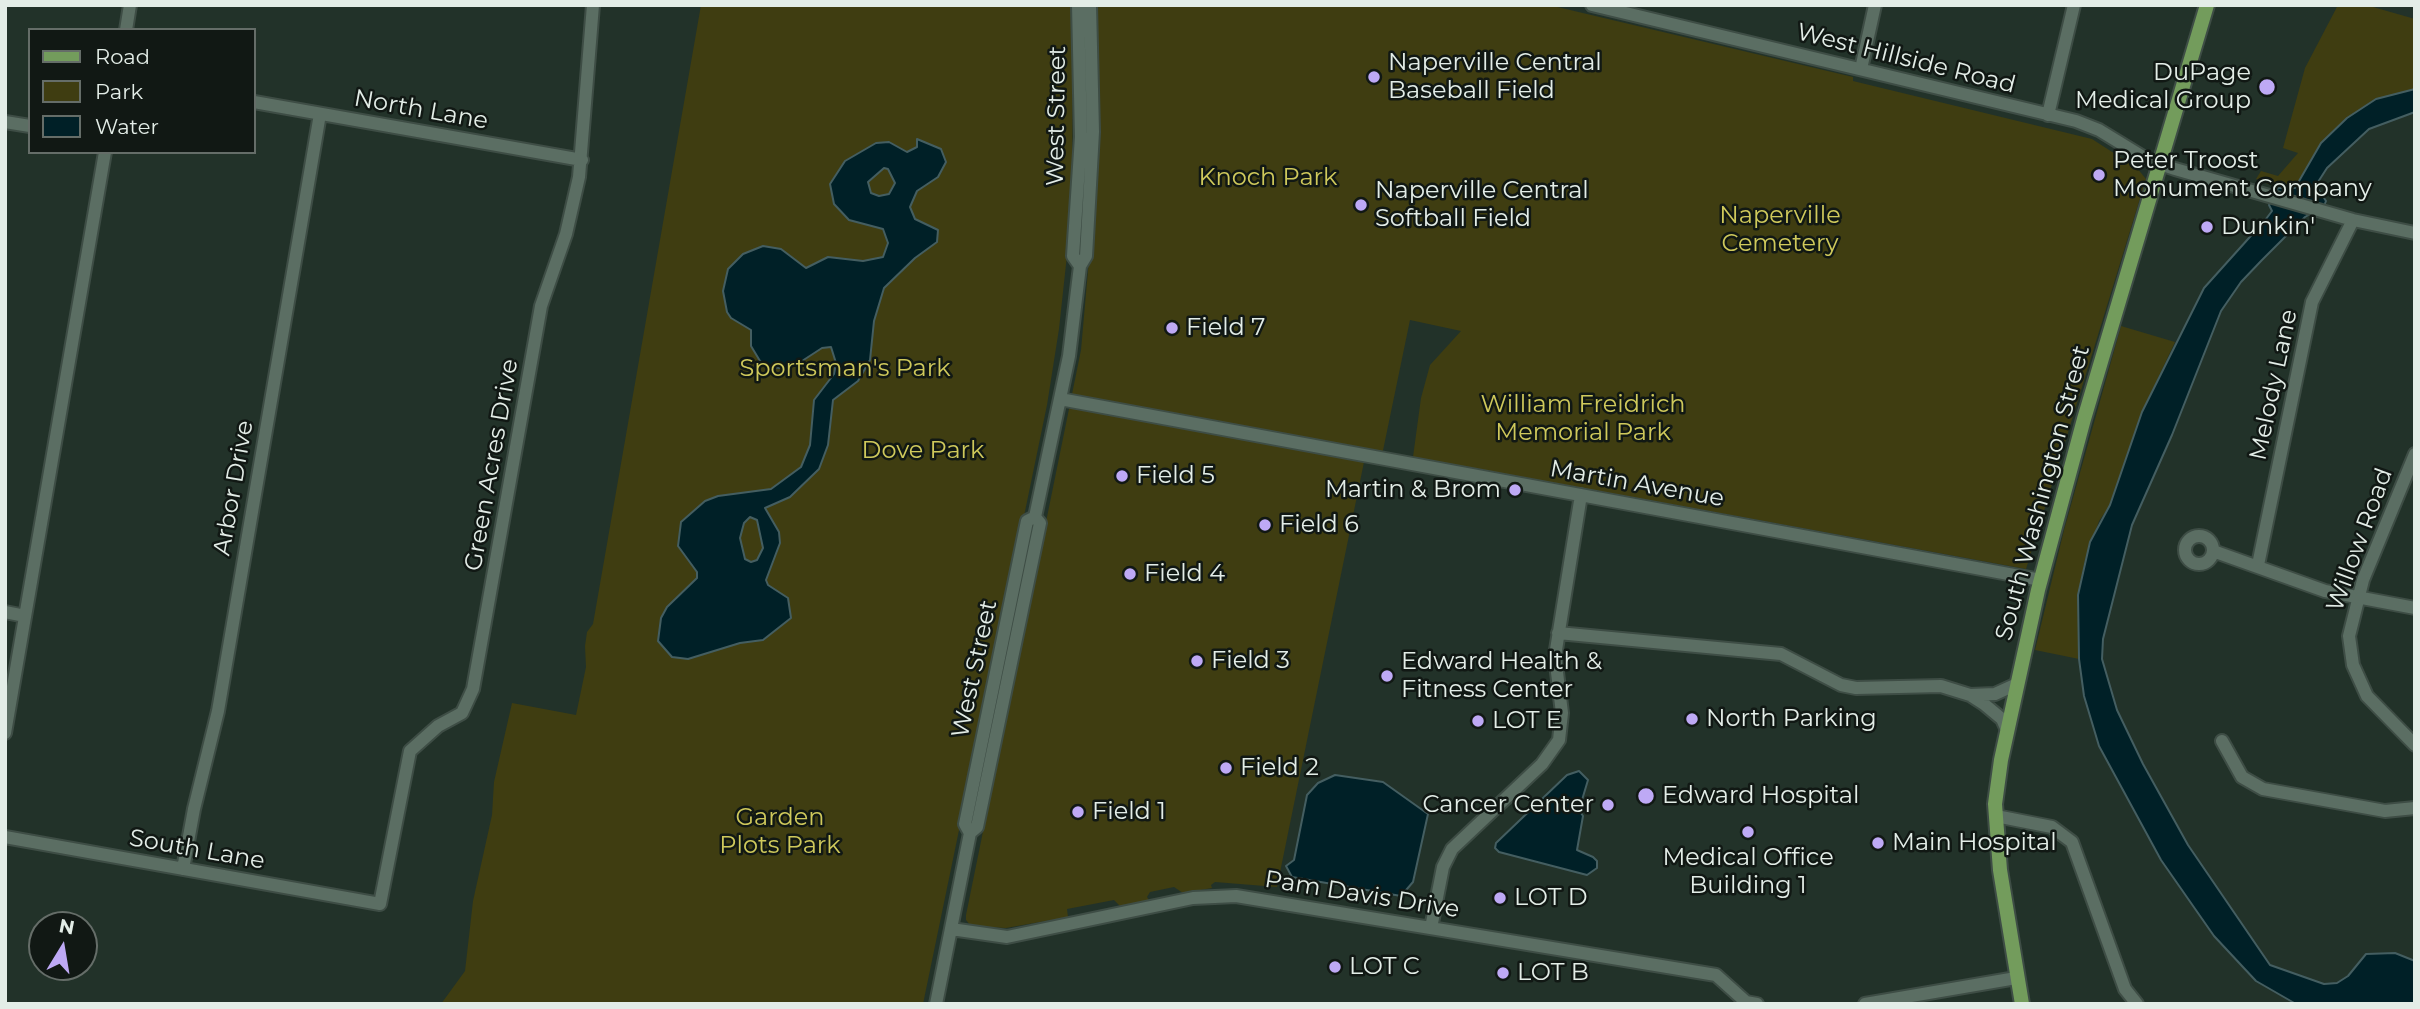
<!DOCTYPE html>
<style>
body{margin:0}
#map{position:relative;width:2420px;height:1009px;overflow:hidden;background:#223229;font-family:Montserrat,sans-serif}
canvas{display:block}
.frame{position:absolute;inset:0;border:7px solid #e3ede7;pointer-events:none}
.legend{position:absolute;left:28px;top:28px;width:228px;height:126px;box-sizing:border-box;background:#111814;border:2px solid #656d68;margin:0;padding:9px 12px;list-style:none;font-size:21px;color:#e3ede7}
.legend li{display:flex;align-items:center;gap:14px;height:35px}
.legend b{width:35px;border:2px solid #656d68}
.north{position:absolute;left:28px;top:911px;width:70px;height:70px;box-sizing:border-box;background:#111814;border:2px solid #656d68;border-radius:50%;rotate:11deg;font-size:19px;font-weight:700;line-height:28px;text-align:center;color:#e3ede7}
.north::after{content:'';display:block;margin:auto;width:24px;height:32px;background:#bea9f5;clip-path:polygon(50% 0,100% 100%,50% 72%,0 100%)}
</style>
<div id="map">
<canvas width="2420" height="1009"></canvas>
<div class="frame"></div>
<ul class="legend">
<li><b style="height:9px;background:#739c5c"></b>Road</li>
<li><b style="height:19px;background:#3f3d11"></b>Park</li>
<li><b style="height:19px;background:#002027"></b>Water</li>
</ul>
<div class="north">N</div>
</div>
<script>
const c = document.querySelector('canvas').getContext('2d');
c.lineJoin = 'round';
function fill(path, color) { c.fillStyle = color; c.fill(path, 'evenodd'); }
const toPath = rows => new Path2D(rows.map(r => 'M' + r).join(''));
function strokePath(path, color, width, dash) { c.strokeStyle = color; c.lineWidth = width; c.lineCap = dash ? 'butt' : 'round'; c.setLineDash(dash || []); c.stroke(path); }
function label(font, color, halo, rows, align = 'center') {
  c.font = font + ' Montserrat,sans-serif'; c.lineWidth = 5; c.setLineDash([]); c.textBaseline = 'middle'; c.strokeStyle = halo; c.fillStyle = color; for (const [text, x, y, turn = 0] of rows) {
    c.save(); c.translate(x, y); c.rotate((+turn || 0) * Math.PI / 180); c.textAlign = isNaN(turn) ? turn : align; if (halo) c.strokeText(text, 0, 0); c.fillText(text, 0, 0); c.restore();
  }
}
fill(toPath([
 [701,5,1073,5,1072,209,1059,329,1047,405,923,1004,441,1004,465,971,473,901,492,815,494,782,512,703,576,715,586,667,585,646,587,632,593,624],
 [1097,5,1549,5,1853,77,1853,81,2092,139,2137,168,2146,179,2026,569,1413,457,1421,398,1430,365,1461,331,1410,320,1380,465,1364,462,1277,887,1215,882,1211,885,1212,888,1183,893,1174,887,1150,892,1147,897,1149,900,1120,906,1114,900,1067,909,1068,917,1006,928,971,926,966,920,966,915,1081,350,1099,146],
 [2338,5,2366,5,2415,19,2415,89,2387,96,2347,118,2321,143,2295,188,2278,188,2256,179,2261,171,2278,176,2298,153,2283,148,2305,68],
 [2121,326,2175,342,2142,412,2110,505,2099,521,2085,560,2078,595,2079,659,2035,650,2064,530]
]), '#3f3d11');
const water = toPath([
 [2415,89,2415,112,2369,129,2327,168,2318,182,2318,189,2326,201,2324,206,2305,217,2262,260,2241,282,2221,311,2172,435,2132,525,2103,639,2102,659,2117,710,2143,764,2188,845,2270,965,2324,984,2337,983,2348,976,2366,954,2395,953,2415,961,2415,1004,2296,1004,2256,981,2214,936,2161,860,2099,746,2084,696,2079,659,2078,595,2090,542,2110,505,2142,412,2204,288,2266,219,2272,211,2269,205,2278,188,2295,188,2321,143,2347,118,2376,99,2415,89],
 [917,139,941,149,946,162,938,177,917,191,910,207,915,219,938,230,937,242,915,258,884,288,874,321,870,360,858,381,833,400,828,445,819,469,790,497,765,508,779,532,780,543,766,580,768,585,788,598,791,618,763,640,740,643,688,659,672,657,658,641,661,618,667,607,697,578,697,572,678,546,681,522,705,501,718,496,771,489,801,467,810,445,814,400,834,374,836,363,831,347,822,348,802,361,779,368,768,366,760,361,751,346,751,330,731,318,727,312,723,291,728,269,743,254,763,246,781,249,806,268,828,257,863,261,883,257,888,243,883,229,849,220,834,204,830,184,845,161,876,143,889,142,907,152,917,147,917,139],
 [884,168,888,169,895,183,889,194,879,196,871,193,868,182,884,168],
 [750,517,757,520,763,548,757,560,751,562,745,559,740,538,744,523,750,517],
 [1579,771,1588,780,1579,810,1583,816,1577,850,1593,857,1597,861,1597,868,1587,875,1499,852,1495,848,1496,843,1567,775,1579,771],
 [1335,775,1383,782,1428,814,1413,882,1401,896,1292,877,1286,866,1294,860,1307,795,1318,783,1335,775]
]);
fill(water, '#002027');
strokePath(water, '#445e61', 2);
const minor = toPath([
 [1078,5,1081,137,1073,256,1080,266],
 [1592,5,2076,121,2099,130,2148,160,2175,169,2353,220,2415,233],
 [126,30,130,5],
 [1861,69,1875,5],
 [254,102,582,160],
 [2048,115,2074,5],
 [5,122,30,126],
 [1060,399,2041,580],
 [2415,454,2363,580,2349,636,2353,665,2367,696,2415,745],
 '2185 550a14 14 0 1 1 28 0a14 14 0 1 1-28 0Z',
 [2213,551,2325,591,2415,608],
 [2258,565,2312,302,2353,220],
 [5,612,25,616],
 [1558,633,1781,654,1841,685,1856,688,1941,686,1970,695,1984,704,2002,719,2007,730],
 [1970,695,1995,694,2017,684],
 [5,733,105,152],
 [2222,741,2242,777,2263,789,2385,811,2415,808],
 [1996,816,2052,827,2072,842,2125,989,2137,1004],
 [970,833,977,827,1040,523,1035,517,1069,356,1080,266,1086,256,1093,132,1090,5],
 [5,837,380,904,410,751,438,726,462,713,473,689,541,306,566,234,579,177,593,5],
 [183,869,194,809,218,711,320,114],
 [1431,928,1443,867,1452,849,1542,764,1559,740,1562,713,1555,656,1581,495],
 [951,929,1007,937,1193,898,1236,896,1716,975,1746,1002,1757,1004],
 [936,1004,970,833,965,824,1027,521,1035,517],
 [1865,1004,2016,978]
]);
const major = toPath([
 [2022,1004,2000,870,1995,804,2001,760,2038,590,2084,419,2207,5]
]);
strokePath(minor, '#3e4d45', 16);
strokePath(major, '#3e4d45', 18);
strokePath(minor, '#5b6e63', 12);
strokePath(major, '#739c5c', 14);
for (const [x, y, r, color] of [
 [1374,77,7,"#bea9f5"],
 [2267,87,9,"#bea9f5"],
 [2099,175,7,"#bea9f5"],
 [1361,205,7,"#bea9f5"],
 [2207,227,7,"#bea9f5"],
 [1172,328,7,"#bea9f5"],
 [1122,476,7,"#bea9f5"],
 [1515,490,7,"#bea9f5"],
 [1265,525,7,"#bea9f5"],
 [1130,574,7,"#bea9f5"],
 [1197,661,7,"#bea9f5"],
 [1387,676,7,"#bea9f5"],
 [1692,719,7,"#bea9f5"],
 [1478,721,7,"#bea9f5"],
 [1226,768,7,"#bea9f5"],
 [1646,796,9,"#bea9f5"],
 [1608,805,7,"#bea9f5"],
 [1078,812,7,"#bea9f5"],
 [1748,832,7,"#bea9f5"],
 [1878,843,7,"#bea9f5"],
 [1500,898,7,"#bea9f5"],
 [1335,967,7,"#bea9f5"],
 [1503,973,7,"#bea9f5"]
]) { const dot = new Path2D(); dot.arc(x, y, r, 0, 2 * Math.PI); c.fillStyle = color; c.fill(dot); strokePath(dot, '#111814', 2.5); }
label('24px', '#e3ede7', '#111814', [
 ["West Hillside Road",1906,59,14],
 ["North Lane",421,110,10],
 ["West Street",1057,116,-89],
 ["Melody Lane",2274,385,-78],
 ["Green Acres Drive",492,465,-80],
 ["Martin Avenue",1637,484,10],
 ["Arbor Drive",234,488,-80],
 ["South Washington Street",2043,493,-75],
 ["Willow Road",2360,540,-70],
 ["West Street",975,669,-78],
 ["South Lane",197,850,10],
 ["Pam Davis Drive",1362,895,9]
]);
label('24px', '#e3ede7', '#111814', [
 ["Naperville Central",1388,63],
 ["Baseball Field",1388,91],
 ["DuPage",2251,73,"right"],
 ["Medical Group",2251,101,"right"],
 ["Peter Troost",2113,161],
 ["Monument Company",2113,189],
 ["Naperville Central",1375,191],
 ["Softball Field",1375,219],
 ["Dunkin'",2221,227],
 ["Field 7",1186,328],
 ["Field 5",1136,476],
 ["Martin & Brom",1501,490,"right"],
 ["Field 6",1279,525],
 ["Field 4",1144,574],
 ["Field 3",1211,661],
 ["Edward Health &",1401,662],
 ["Fitness Center",1401,690],
 ["North Parking",1706,719],
 ["LOT E",1492,721],
 ["Field 2",1240,768],
 ["Edward Hospital",1662,796],
 ["Cancer Center",1594,805,"right"],
 ["Field 1",1092,812],
 ["Main Hospital",1892,843],
 ["Medical Office",1748,858,"center"],
 ["Building 1",1748,886,"center"],
 ["LOT D",1514,898],
 ["LOT C",1349,967],
 ["LOT B",1517,973]
], 'left');
label('24px', '#cfc95b', '#111814', [
 ["Knoch Park",1268,178],
 ["Naperville",1780,216],
 ["Cemetery",1780,244],
 ["Sportsman's Park",845,369],
 ["William Freidrich",1583,405],
 ["Memorial Park",1583,433],
 ["Dove Park",923,451],
 ["Garden",780,818],
 ["Plots Park",780,846]
]);
</script>
